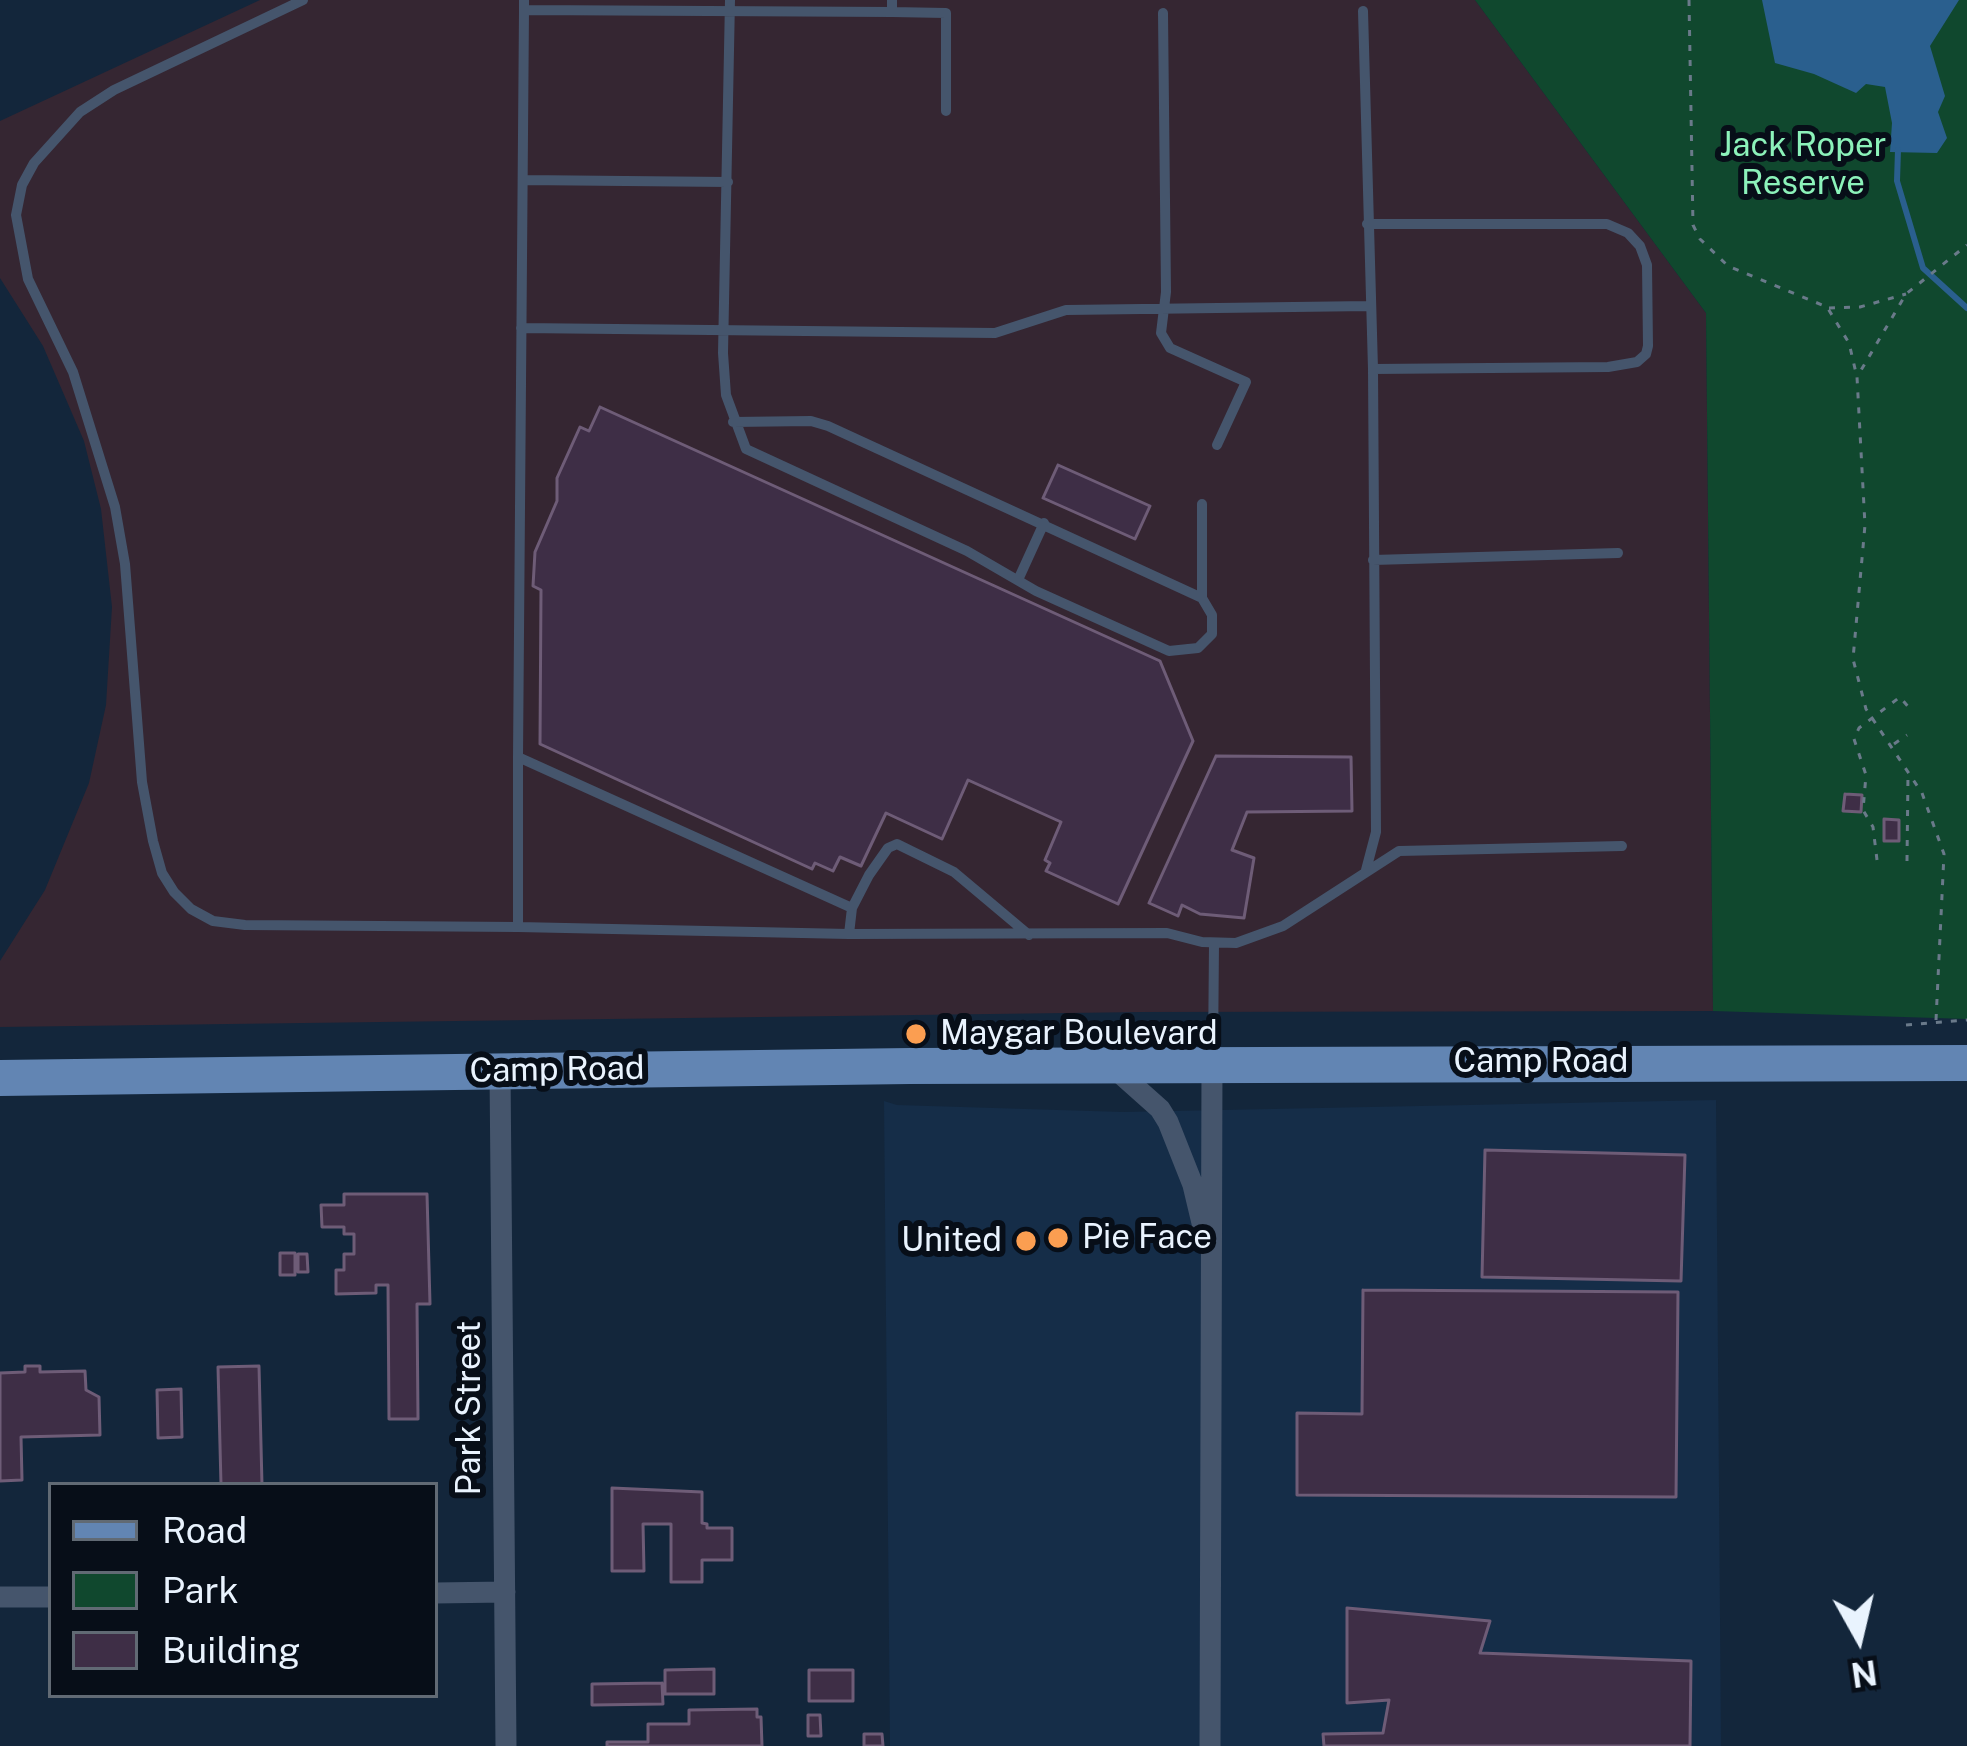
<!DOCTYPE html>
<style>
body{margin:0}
#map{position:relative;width:1967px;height:1746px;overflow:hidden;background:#13263b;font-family:"Public Sans",sans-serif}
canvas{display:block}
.legend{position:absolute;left:48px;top:1482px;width:390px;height:216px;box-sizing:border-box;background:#070e18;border:3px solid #616a74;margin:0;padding:15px 21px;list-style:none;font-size:36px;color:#e9f3fe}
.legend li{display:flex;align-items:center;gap:24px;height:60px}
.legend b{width:60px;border:3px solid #616a74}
.north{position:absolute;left:1799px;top:1578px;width:120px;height:120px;-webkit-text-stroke:9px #070e18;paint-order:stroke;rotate:172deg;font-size:33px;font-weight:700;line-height:48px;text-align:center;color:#e9f3fe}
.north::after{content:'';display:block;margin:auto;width:42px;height:54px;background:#e9f3fe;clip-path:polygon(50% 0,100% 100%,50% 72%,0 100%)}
</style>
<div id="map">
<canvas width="1967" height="1746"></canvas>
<ul class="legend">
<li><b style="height:15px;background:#6285b3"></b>Road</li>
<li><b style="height:33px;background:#10482e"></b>Park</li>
<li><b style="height:33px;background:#3e2e46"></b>Building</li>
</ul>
<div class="north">N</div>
</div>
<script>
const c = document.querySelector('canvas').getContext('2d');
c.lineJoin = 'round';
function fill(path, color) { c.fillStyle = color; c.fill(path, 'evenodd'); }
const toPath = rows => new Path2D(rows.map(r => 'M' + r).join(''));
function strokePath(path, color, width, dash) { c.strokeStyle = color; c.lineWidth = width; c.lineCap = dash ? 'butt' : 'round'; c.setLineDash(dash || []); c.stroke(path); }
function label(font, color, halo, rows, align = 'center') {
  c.font = font + ' "Public Sans",sans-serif'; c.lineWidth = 12; c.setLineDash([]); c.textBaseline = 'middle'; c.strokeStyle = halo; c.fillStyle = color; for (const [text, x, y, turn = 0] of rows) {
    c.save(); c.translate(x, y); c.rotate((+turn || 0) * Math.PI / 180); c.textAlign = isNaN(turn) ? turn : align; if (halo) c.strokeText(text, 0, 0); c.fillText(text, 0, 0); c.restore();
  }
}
fill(toPath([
 [1716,1100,1721,1746,890,1746,884,1101,897,1105,1123,1112]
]), '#152d48');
fill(toPath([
 [260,0,1475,0,1706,313,1713,1011,1143,1012,0,1027,0,961,45,890,89,783,106,705,112,607,101,509,84,441,43,346,0,278,0,121]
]), '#352632');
fill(toPath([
 [1475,0,1967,0,1967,1019,1713,1011,1706,313]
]), '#10482e');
fill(toPath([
 [1762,0,1959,0,1930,46,1945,96,1938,112,1947,138,1937,153,1890,152,1892,123,1885,87,1866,84,1856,93,1814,74,1775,63]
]), '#2a5f8e');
strokePath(toPath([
 [1898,150,1897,181,1923,268,1967,308]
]), '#2a5f8e', 6);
const building = toPath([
 [600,407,1160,661,1193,741,1118,904,1046,871,1050,863,1045,860,1061,822,968,780,942,839,886,813,861,866,840,857,833,871,815,863,812,869,540,744,541,590,533,586,535,552,557,501,557,478,580,427,589,431,600,407],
 [1058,465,1150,506,1135,539,1043,498,1058,465],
 [1216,756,1351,757,1352,811,1247,812,1232,850,1254,858,1244,918,1200,914,1182,905,1178,916,1149,903,1216,756],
 [1845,794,1862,795,1861,812,1843,811,1845,794],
 [1884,819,1899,820,1899,841,1884,841,1884,819],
 [1485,1150,1685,1155,1681,1281,1482,1277,1485,1150],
 [344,1194,427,1194,430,1304,417,1304,418,1419,389,1419,388,1285,376,1285,376,1293,336,1294,336,1270,344,1270,344,1254,354,1254,354,1234,344,1234,344,1227,322,1227,321,1205,344,1205,344,1194],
 [280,1253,295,1253,295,1275,280,1275,280,1253],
 [298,1254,307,1254,308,1272,298,1272,298,1254],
 [1363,1290,1678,1292,1676,1497,1297,1495,1297,1413,1362,1414,1363,1290],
 [25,1366,40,1366,40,1372,85,1371,86,1390,99,1397,100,1435,21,1437,22,1480,0,1481,0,1373,25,1372,25,1366],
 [259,1366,262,1485,221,1485,218,1367,259,1366],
 [181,1389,182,1437,158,1438,157,1390,181,1389],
 [612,1488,702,1492,702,1523,707,1524,707,1528,732,1528,732,1560,702,1560,702,1582,671,1582,671,1524,643,1524,644,1571,612,1571,612,1488],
 [1347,1608,1490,1621,1480,1653,1691,1661,1690,1746,1324,1746,1323,1734,1383,1733,1389,1700,1347,1703,1347,1608],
 [714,1669,714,1694,665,1694,665,1670,714,1669],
 [809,1670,853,1670,853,1701,809,1701,809,1670],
 [662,1683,663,1704,592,1705,592,1684,662,1683],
 [757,1709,757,1717,761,1717,762,1746,607,1746,607,1742,648,1742,648,1724,689,1724,689,1710,757,1709],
 [808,1715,820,1715,821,1736,808,1736,808,1715],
 [864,1734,882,1734,883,1746,864,1746,864,1734]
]);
fill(building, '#3e2e46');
strokePath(building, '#6e5c77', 3);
strokePath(toPath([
 [1689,0,1693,225,1700,239,1728,266,1827,307,1849,343,1856,373],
 [1829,308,1860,307,1906,294],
 [1894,744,1907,735],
 [1877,860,1873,827,1863,810,1866,775,1854,739,1859,728,1900,697,1910,709],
 [1907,861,1908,774],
 [1936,1020,1944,854,1922,793,1866,709,1853,659,1865,525,1857,377,1906,294,1967,245],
 [1906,1025,1967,1020]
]), '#6a7a8a', 3, [6, 9]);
strokePath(toPath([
 [303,0,114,90,80,112,34,163,22,185,16,215,28,279,73,372,115,507,125,564,142,782,153,841,162,873,174,892,191,909,213,921,245,925,518,927],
 [524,0,524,10,892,12,892,0],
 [730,0,723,353,726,395,746,449,967,551,1036,591,1169,651,1198,648,1212,634,1212,615,1202,598,1202,504],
 [524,10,518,757,852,908,849,934,1167,933,1202,942,1236,943,1283,926,1399,851,1622,846],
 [1363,11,1373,369,1375,679,1376,832,1366,870],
 [892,12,946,13,946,111],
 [1163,13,1166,292,1161,333,1170,348,1246,382,1217,445],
 [523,180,728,182],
 [1367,224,1607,224,1628,233,1640,246,1647,265,1648,346,1646,354,1637,362,1608,367,1373,369],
 [521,328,995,333,1066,310,1369,306],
 [733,422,811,421,828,426,1202,598],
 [1373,560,1618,553],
 [1018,580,1044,523],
 [518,757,518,927,849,934],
 [852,908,869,875,888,848,897,844,954,872,1029,935],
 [1213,1056,1214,944]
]), '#45556c', 10);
strokePath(toPath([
 [1114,1068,1160,1109,1168,1122,1193,1185,1203,1227],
 [500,1070,506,1746],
 [435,1593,505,1592],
 [0,1597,51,1597],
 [1210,1746,1212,1065]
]), '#45556c', 21);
strokePath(toPath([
 [0,1078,910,1066,1967,1063]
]), '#6285b3', 36);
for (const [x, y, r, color] of [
 [916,1034,12,"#fb9e51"],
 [1058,1238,12,"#fb9e51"],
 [1026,1241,12,"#fb9e51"]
]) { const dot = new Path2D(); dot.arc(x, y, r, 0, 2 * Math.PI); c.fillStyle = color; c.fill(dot); strokePath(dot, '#070e18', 4.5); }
label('33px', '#8cf2ba', '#070e18', [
 ["Jack Roper",1803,146],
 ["Reserve",1803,184]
]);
label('33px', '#e9f3fe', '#070e18', [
 ["Maygar Boulevard",940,1034],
 ["Pie Face",1082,1238],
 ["United",1002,1241,"right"]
], 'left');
label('33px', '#e9f3fe', '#070e18', [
 ["Camp Road",1541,1062],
 ["Camp Road",557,1070,-1],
 ["Park Street",470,1408,-90]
]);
</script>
